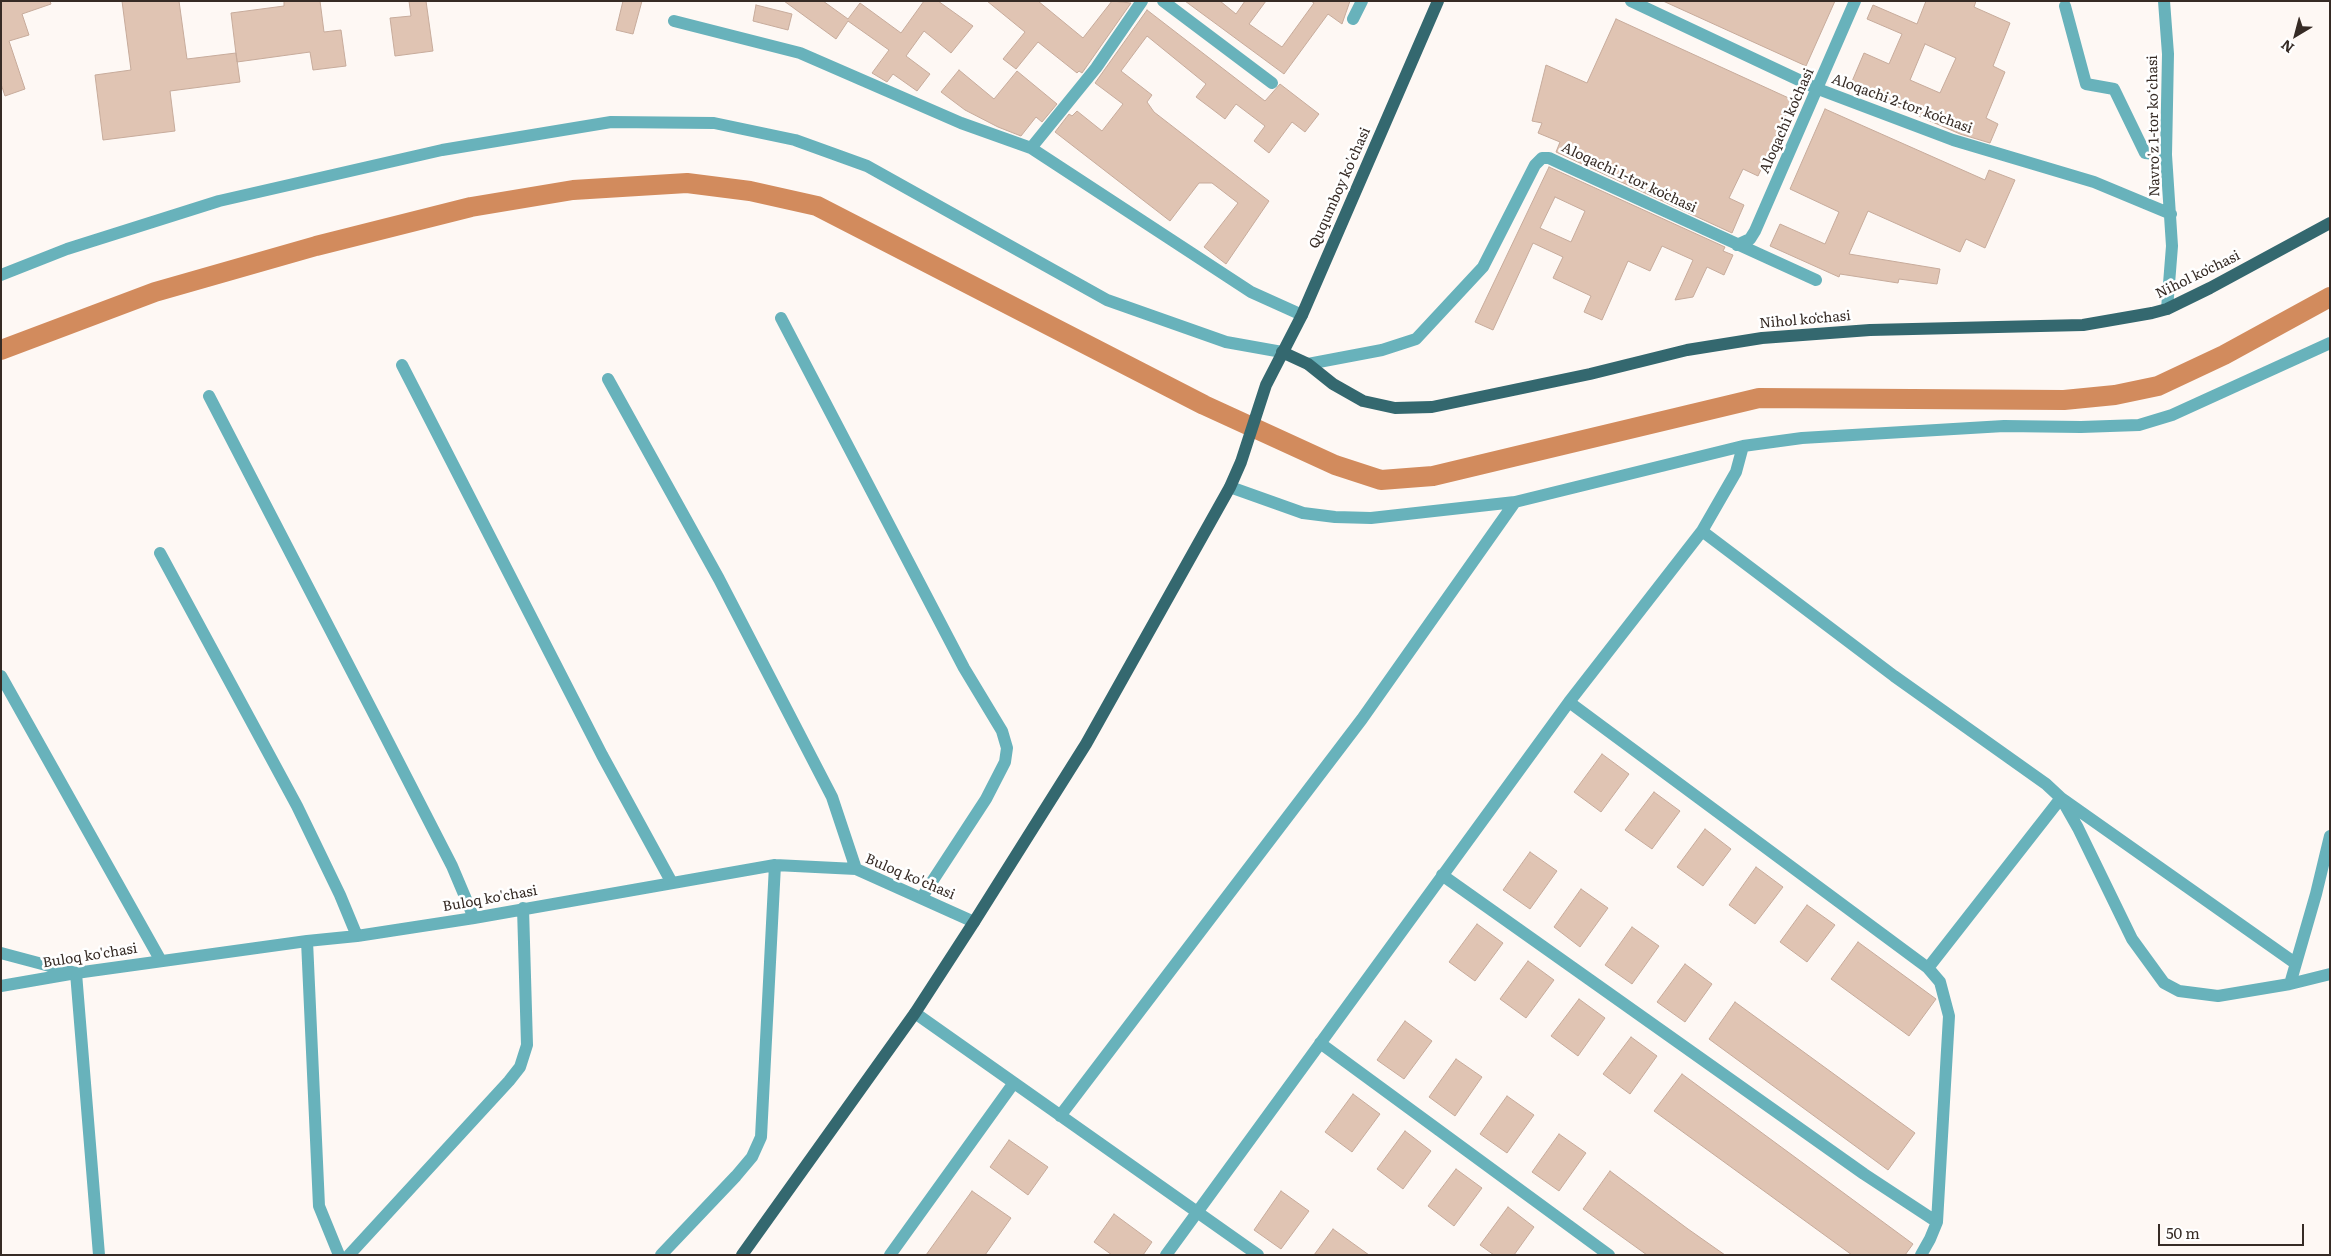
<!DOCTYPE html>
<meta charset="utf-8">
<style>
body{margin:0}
#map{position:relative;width:2331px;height:1256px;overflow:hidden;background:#fef8f4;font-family:Literata,serif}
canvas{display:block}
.frame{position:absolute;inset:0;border:2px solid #362b25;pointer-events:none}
.north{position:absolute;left:2271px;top:10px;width:50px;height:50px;-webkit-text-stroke:4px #fff;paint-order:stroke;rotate:217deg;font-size:14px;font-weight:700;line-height:20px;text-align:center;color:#362b25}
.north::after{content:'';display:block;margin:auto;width:18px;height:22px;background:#362b25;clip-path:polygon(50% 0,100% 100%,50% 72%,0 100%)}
.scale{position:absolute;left:2158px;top:1224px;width:146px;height:22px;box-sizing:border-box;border:2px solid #362b25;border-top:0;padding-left:6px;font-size:15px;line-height:18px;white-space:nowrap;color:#362b25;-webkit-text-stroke:4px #fff;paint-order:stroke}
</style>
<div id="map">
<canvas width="2331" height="1256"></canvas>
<div class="frame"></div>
<div class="north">N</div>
<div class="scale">50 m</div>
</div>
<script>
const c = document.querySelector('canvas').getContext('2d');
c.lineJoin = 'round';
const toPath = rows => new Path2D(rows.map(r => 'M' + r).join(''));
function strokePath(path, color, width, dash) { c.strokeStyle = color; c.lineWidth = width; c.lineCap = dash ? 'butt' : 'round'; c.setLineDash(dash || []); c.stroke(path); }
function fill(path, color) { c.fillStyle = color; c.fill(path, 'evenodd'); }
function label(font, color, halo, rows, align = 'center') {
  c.font = font + ' Literata,serif'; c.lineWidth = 5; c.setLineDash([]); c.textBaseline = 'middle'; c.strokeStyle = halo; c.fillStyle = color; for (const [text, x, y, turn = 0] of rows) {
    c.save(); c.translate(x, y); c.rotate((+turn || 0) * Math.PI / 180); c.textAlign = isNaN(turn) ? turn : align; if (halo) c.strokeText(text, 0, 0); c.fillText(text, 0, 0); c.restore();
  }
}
strokePath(toPath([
 [1,350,155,292,316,246,471,207,573,190,687,183,750,191,817,206,1204,405,1335,465,1381,480,1433,476,1759,398,2064,400,2115,395,2158,386,2224,355,2330,297]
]), '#d28b5d', 20);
const building = toPath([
 [1,1,50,1,51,4,22,14,29,35,9,41,25,89,5,96,1,84,1,1],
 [122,1,179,1,187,59,236,53,240,82,170,91,175,131,103,140,95,75,131,70,122,1],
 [284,1,320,1,324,32,341,30,346,66,313,70,310,52,237,62,231,13,284,6,284,1],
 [409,1,426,1,433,51,395,56,390,18,411,16,409,1],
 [623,1,642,1,633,34,616,30,623,1],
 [784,1,823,1,848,19,860,3,901,33,924,1,938,1,973,26,951,53,924,31,906,56,930,74,917,91,893,74,887,82,872,73,889,50,848,21,836,39,784,1],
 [987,1,1038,1,1083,38,1112,1,1131,3,1082,73,1079,71,1077,73,1038,42,1016,69,1003,59,1025,32,987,1],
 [1185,1,1220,1,1236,14,1245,1,1266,1,1249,24,1282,47,1314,3,1311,1,1350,1,1342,24,1328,14,1284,74,1185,1],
 [1663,1,1835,1,1806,66,1663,1],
 [1926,1,1976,1,1974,7,2010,23,1993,66,2005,72,1986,118,1998,124,1990,143,1960,134,1850,86,1864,53,1889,64,1902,34,1867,19,1873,5,1917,24,1926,1],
 [1925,44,1956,58,1940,93,1910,80,1925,44],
 [756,5,792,14,788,30,753,21,756,5],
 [1147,10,1265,101,1280,84,1319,114,1305,132,1292,122,1269,153,1254,141,1265,126,1236,104,1225,119,1212,109,1196,97,1206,84,1147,36,1121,71,1152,95,1147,102,1154,112,1269,201,1226,264,1204,247,1238,203,1212,183,1199,183,1170,221,1055,132,1069,114,1072,116,1077,111,1102,131,1123,104,1095,83,1147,10],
 [1616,19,1793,100,1758,176,1743,169,1729,198,1744,205,1732,233,1556,152,1560,142,1538,133,1542,123,1532,121,1546,65,1587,83,1616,19],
 [959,70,994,99,1017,71,1057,104,1042,122,1036,117,1021,136,998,127,965,110,941,92,959,70],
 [1825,109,1985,180,1989,170,2015,180,1985,248,1966,239,1960,252,1868,211,1849,254,1940,269,1937,284,1899,279,1898,283,1840,274,1839,277,1770,246,1780,224,1825,244,1839,212,1790,189,1825,109],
 [1549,167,1725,247,1723,251,1733,255,1724,275,1707,267,1693,297,1675,300,1693,260,1662,246,1650,271,1628,261,1602,320,1584,312,1591,296,1553,278,1563,257,1533,243,1493,330,1475,322,1549,167],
 [1555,197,1585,211,1571,242,1540,228,1555,197],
 [1602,754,1629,774,1601,812,1574,792,1602,754],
 [1654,792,1680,811,1652,849,1625,830,1654,792],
 [1705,829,1731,849,1703,886,1677,867,1705,829],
 [1530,852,1557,871,1530,909,1503,890,1530,852],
 [1756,867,1783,887,1755,924,1729,905,1756,867],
 [1581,889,1608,908,1580,947,1554,927,1581,889],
 [1807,905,1835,925,1807,962,1780,942,1807,905],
 [1477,924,1503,943,1475,981,1449,962,1477,924],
 [1632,927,1659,946,1632,984,1605,965,1632,927],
 [1858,942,1936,999,1909,1036,1831,979,1858,942],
 [1528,961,1554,980,1526,1018,1500,999,1528,961],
 [1685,964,1712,984,1685,1022,1657,1002,1685,964],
 [1579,999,1605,1018,1578,1056,1551,1036,1579,999],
 [1735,1002,1915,1133,1888,1170,1709,1039,1735,1002],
 [1405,1021,1432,1041,1404,1079,1377,1060,1405,1021],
 [1631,1037,1657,1056,1630,1094,1603,1074,1631,1037],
 [1456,1059,1482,1077,1455,1116,1429,1097,1456,1059],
 [1682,1074,1913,1244,1905,1255,1852,1255,1654,1111,1682,1074],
 [1353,1094,1380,1114,1352,1152,1325,1132,1353,1094],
 [1507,1096,1534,1115,1507,1153,1480,1134,1507,1096],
 [1405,1131,1431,1151,1403,1189,1377,1169,1405,1131],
 [1559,1134,1586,1153,1559,1191,1532,1172,1559,1134],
 [1009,1140,1048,1167,1028,1195,990,1167,1009,1140],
 [1456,1169,1482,1188,1454,1226,1428,1206,1456,1169],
 [1610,1171,1688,1229,1725,1255,1647,1255,1583,1209,1610,1171],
 [972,1191,1011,1218,985,1255,926,1255,972,1191],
 [1281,1191,1309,1211,1281,1249,1254,1230,1281,1191],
 [1508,1207,1534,1227,1514,1255,1494,1255,1480,1245,1508,1207],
 [1114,1214,1152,1242,1143,1255,1112,1255,1094,1242,1114,1214],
 [1333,1229,1369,1255,1314,1255,1333,1229]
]);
fill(building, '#e0c4b3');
strokePath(building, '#c7ab9b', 1);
strokePath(toPath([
 [1163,1,1272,83],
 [1631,1,1818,89,1953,140,2094,182,2171,214],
 [2164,1,2168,54,2166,155,2172,246,2167,309],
 [2065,6,2086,84,2114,89,2145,153,2166,155],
 [1353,19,1362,1],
 [674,21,800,53,961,123,1031,148,1251,292,1302,315],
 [1031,148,1096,68,1142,1],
 [1737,245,1750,239,1755,231,1855,1],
 [1,275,67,249,219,201,442,150,611,122,714,123,795,140,867,166,1107,300,1226,342,1282,352],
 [781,318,964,668,1002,731,1007,748,1005,762,986,799,922,897],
 [1308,364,1382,350,1416,339,1483,267,1535,165,1542,158,1549,158,1564,165,1816,280],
 [402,365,602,755,672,883],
 [608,379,719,579,832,797,856,869],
 [209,396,378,722,452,866,474,918],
 [1230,487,1303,513,1335,517,1371,518,1515,502,1743,446,1802,438,2004,426,2081,427,2139,425,2172,415,2330,343],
 [1702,531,1894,676,2046,784,2061,798,2078,828,2132,939,2164,983,2179,991,2218,996,2290,984,2330,974],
 [160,553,297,806,340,895,357,936],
 [1,676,161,961],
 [1569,702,1928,968,1940,982,1949,1016,1937,1222,1930,1239,1921,1255],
 [1442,875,1864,1174,1937,1222],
 [307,941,319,1206,339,1255],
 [1,953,76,973,99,1255],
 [1928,968,2061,798,2295,963],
 [2290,984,2316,894,2330,836],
 [1,986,76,973,307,941,357,936,474,918,775,865,856,869,974,922],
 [915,1013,1258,1255],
 [1320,1043,1609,1255],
 [1060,1116,1362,719,1515,502],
 [349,1255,509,1081,520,1067,527,1045,523,908],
 [661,1255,736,1176,752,1157,761,1137,775,865],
 [890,1255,1013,1084],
 [1166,1255,1569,702,1702,531,1736,472,1743,446]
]), '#68b2bb', 12);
strokePath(toPath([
 [1282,352,1308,364,1333,384,1363,401,1395,408,1432,407,1590,374,1687,350,1762,338,1870,330,2083,325,2152,313,2167,309,2210,288,2330,223],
 [742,1255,915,1013,974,922,1086,744,1230,487,1241,462,1266,385,1302,315,1438,1]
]), '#34686f', 12);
label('14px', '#362b25', '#fff', [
 ["Aloqachi 2-tor koʻchasi",1902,104,20],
 ["Aloqachi koʻchasi",1787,121,-66],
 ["Navro'z 1-tor ko‘chasi",2154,126,-91],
 ["Aloqachi 1-tor koʻchasi",1629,178,25],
 ["Ququmboy ko'chasi",1340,188,-66],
 ["Nihol koʻchasi",2198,275,-26],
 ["Nihol koʻchasi",1805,320,-5],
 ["Buloq ko'chasi",910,877,23],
 ["Buloq ko'chasi",490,899,-10],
 ["Buloq ko'chasi",90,956,-9]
]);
</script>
